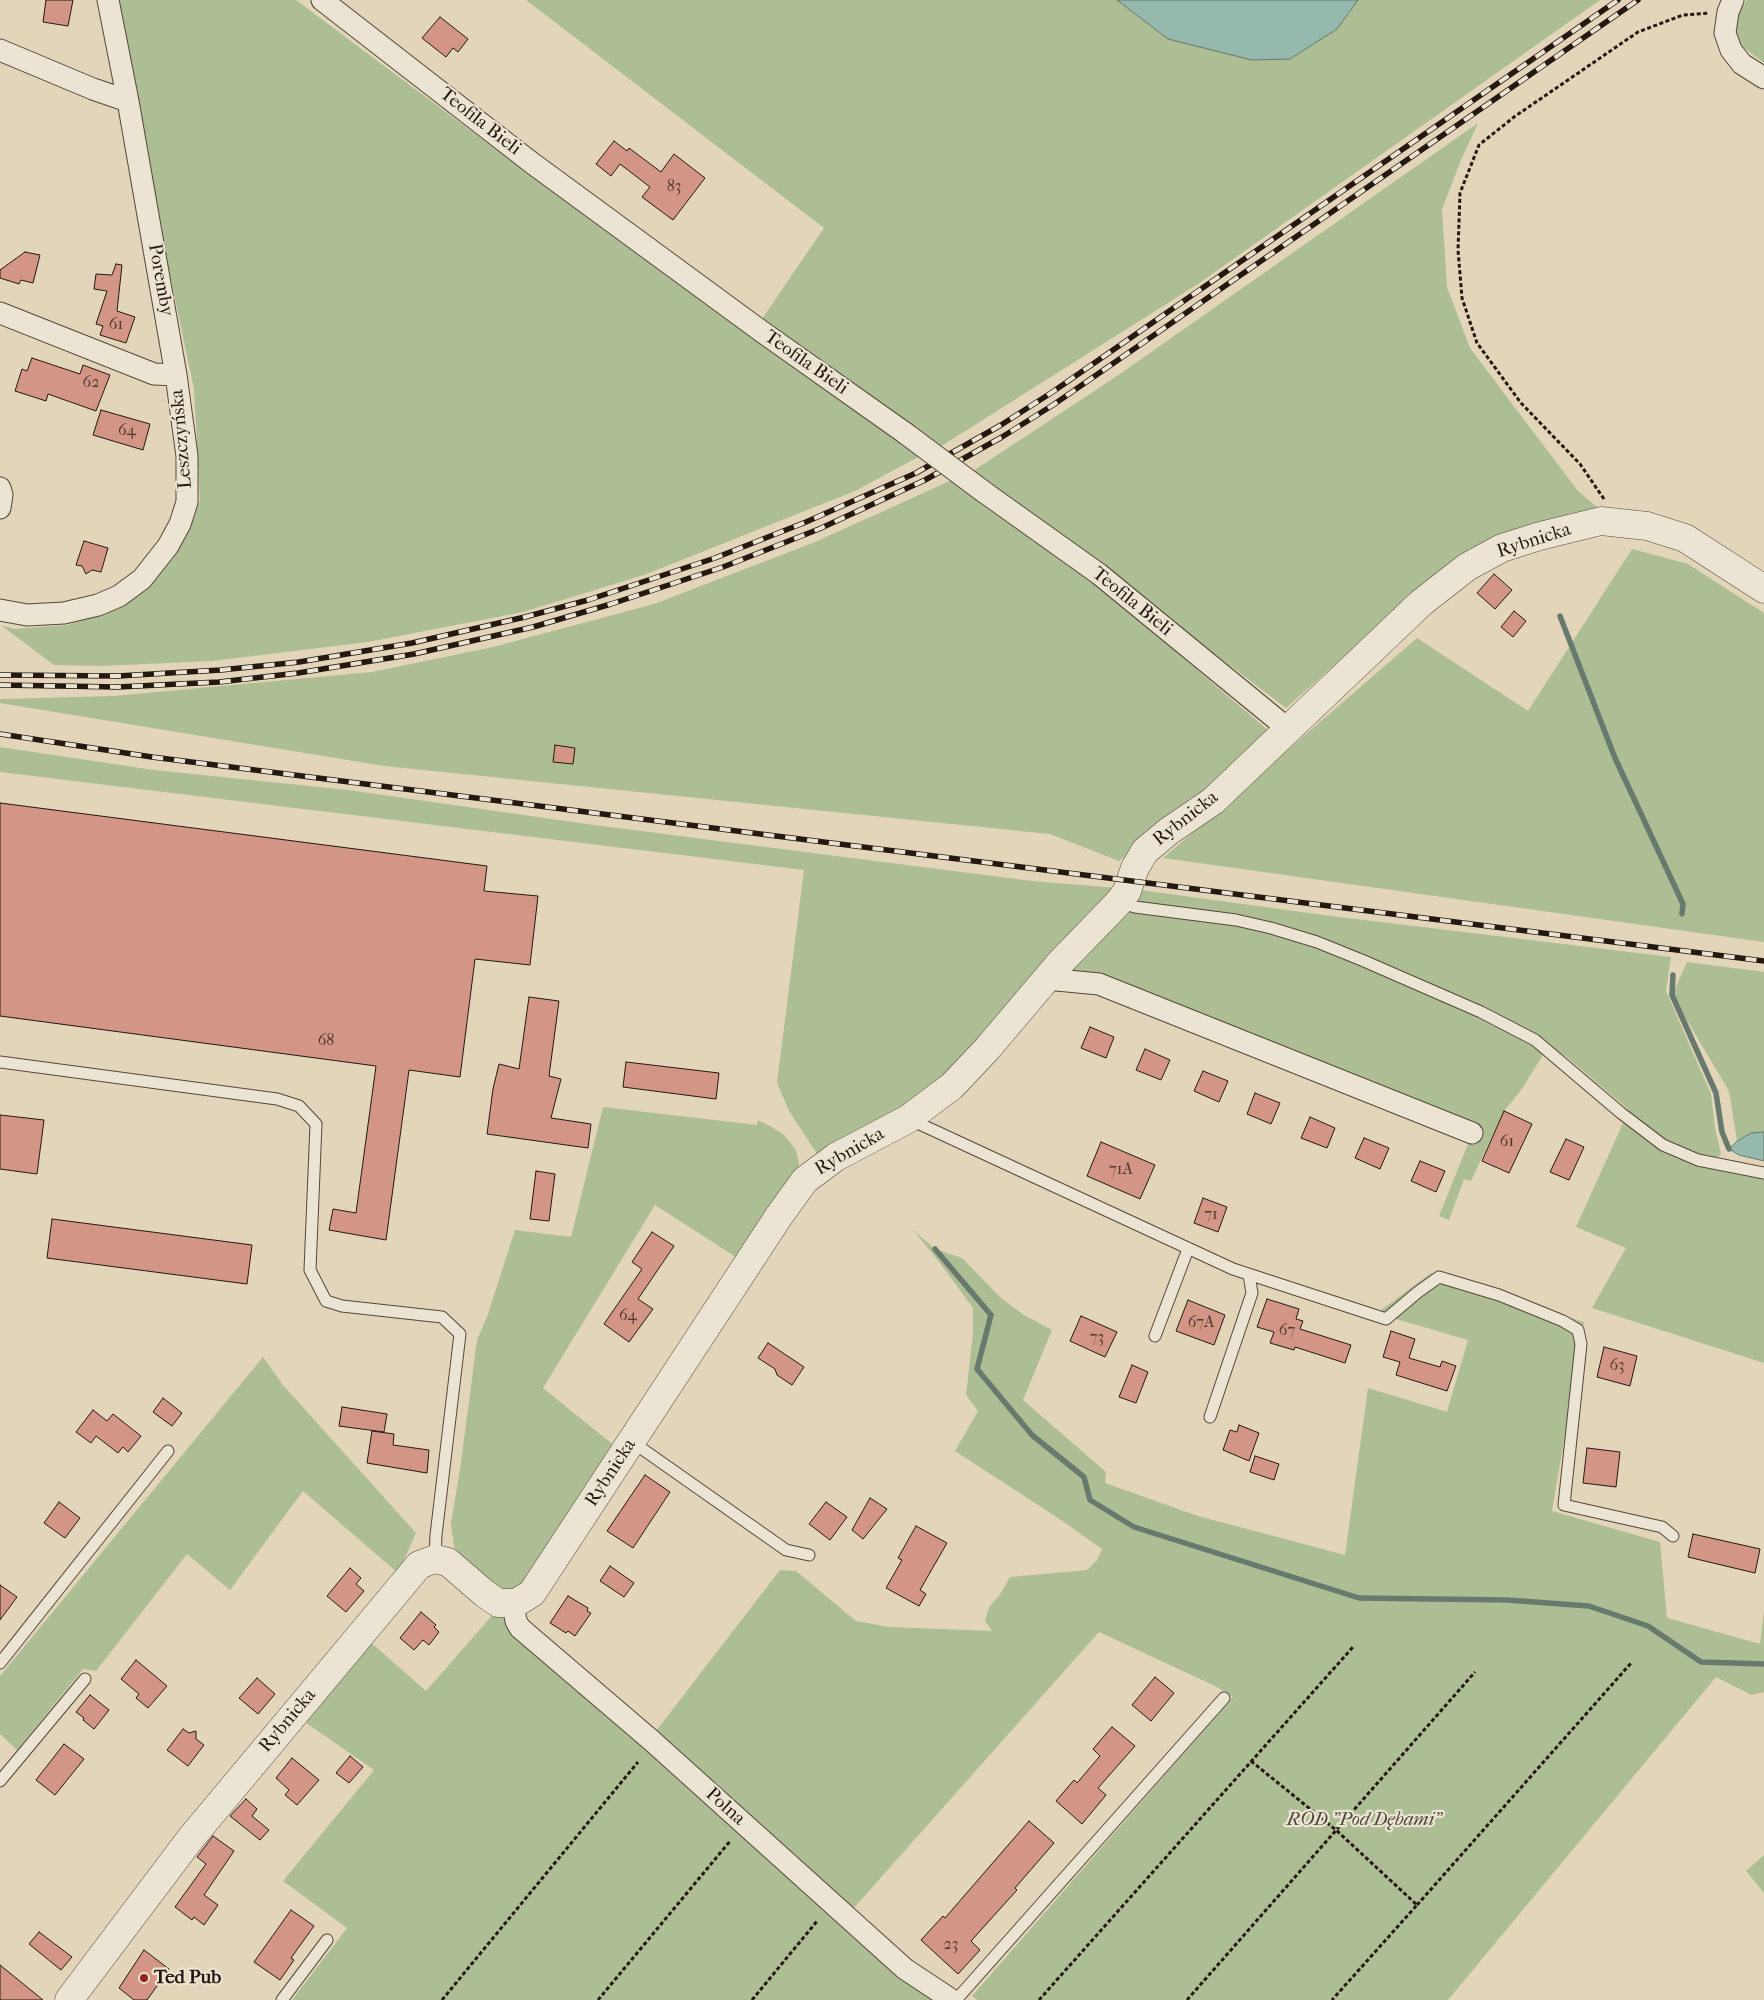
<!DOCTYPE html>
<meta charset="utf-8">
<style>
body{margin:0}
canvas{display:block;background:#e2d5b9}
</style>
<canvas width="1764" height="2000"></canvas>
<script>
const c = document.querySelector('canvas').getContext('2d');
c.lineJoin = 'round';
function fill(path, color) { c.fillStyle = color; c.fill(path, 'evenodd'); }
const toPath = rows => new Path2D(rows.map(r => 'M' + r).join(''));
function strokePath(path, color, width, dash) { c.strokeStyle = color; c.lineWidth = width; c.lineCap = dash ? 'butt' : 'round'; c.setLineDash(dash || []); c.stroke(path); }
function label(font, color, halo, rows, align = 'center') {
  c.font = font + ' "IM FELL French Canon",serif'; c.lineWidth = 4.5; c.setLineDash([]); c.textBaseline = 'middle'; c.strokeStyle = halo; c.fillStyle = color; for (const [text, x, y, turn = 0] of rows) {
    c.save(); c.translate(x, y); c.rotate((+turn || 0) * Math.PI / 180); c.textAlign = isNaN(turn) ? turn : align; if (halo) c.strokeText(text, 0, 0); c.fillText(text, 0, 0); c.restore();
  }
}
fill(toPath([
 [117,0,296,0,577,210,795,368,920,456,855,491,644,575,523,612,368,642,212,661,101,666,54,665,2,626,14,629,68,625,123,606,169,561,200,501,194,389,147,166],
 [526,0,1600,0,1198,284,940,447,762,319,824,228],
 [1747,0,1764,0,1764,63,1736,42,1738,14],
 [1478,123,1461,160,1442,209,1447,287,1470,348,1578,491,1603,512,1513,530,1469,549,1436,575,1286,708,973,471,1117,376],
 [952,480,1077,568,1269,731,1207,791,1119,861,1050,834,384,766,0,703,0,699,114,696,372,672,493,647,654,604,815,542],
 [1632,549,1688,564,1764,613,1764,942,1163,858,1417,638,1528,711],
 [0,747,154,770,348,790,594,825,1032,881,1118,888,936,1089,819,1157,789,1111,777,1083,804,870,0,772],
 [1140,890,1331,916,1671,957,1666,991,1711,1094,1715,1128,1721,1154,1707,1168,1764,1175,1764,1363,1592,1308,1626,1248,1576,1227,1629,1110,1569,1059,1549,1045,1522,1089,1504,1111,1471,1181,1464,1179,1449,1220,1439,1216,1472,1134,1062,976],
 [1687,962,1764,972,1764,1132,1751,1133,1737,1141,1729,1091,1672,995],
 [603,1107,757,1125,758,1120,770,1126,784,1135,796,1150,799,1164,797,1175,742,1261,655,1205,543,1388,616,1447,532,1583,504,1597,465,1564,454,1547,451,1523,460,1470,477,1340,487,1317,515,1230,571,1237],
 [913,1230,935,1249,962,1258,1002,1299,1024,1315,1052,1330,1023,1400,1106,1472,1105,1483,1198,1516,1345,1555,1368,1388,1447,1412,1468,1340,1393,1318,1380,1311,1431,1273,1584,1322,1552,1511,1660,1542,1667,1618,1760,1644,1764,1611,1764,1692,1752,1695,1716,1677,1448,2000,977,2000,972,1996,1233,1697,1215,1686,1099,1632,853,1909,656,1731,780,1570,796,1571,856,1621,889,1627,992,1631,985,1621,989,1607,999,1596,1010,1577,1087,1570,1097,1560,1102,1549,1061,1520,955,1451,978,1411,966,1395,973,1334,973,1308,940,1263],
 [263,1357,283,1385,416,1533,398,1573,303,1491,230,1590,187,1554,96,1671,83,1669,17,1750,0,1734,0,1676],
 [496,1611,566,1676,933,2000,292,2000,347,1928,283,1881,374,1770,302,1720,368,1640,426,1691],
 [1764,1855,1764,1893,1746,1871]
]), '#adbe94');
const water = toPath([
 [1117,0,1358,0,1337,29,1290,59,1252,60,1168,39,1117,0],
 [1764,1132,1764,1161,1739,1155,1729,1149,1737,1141,1751,1133,1764,1132]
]);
fill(water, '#95b9ac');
strokePath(water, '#68796e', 1);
strokePath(toPath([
 [1560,616,1615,758,1683,904,1682,914],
 [1673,975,1672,995,1716,1093,1722,1132,1729,1149],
 [935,1249,991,1315,977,1369,1032,1435,1084,1477,1090,1500,1134,1527,1359,1598,1507,1600,1589,1606,1648,1626,1701,1662,1764,1664]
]), '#68796e', 5.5);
const building = toPath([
 [46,0,73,0,68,26,43,22,46,0],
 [440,17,468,39,458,52,453,48,446,57,422,38,440,17],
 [614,141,627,151,629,148,661,172,674,154,705,178,673,220,642,197,650,187,620,164,611,176,596,164,614,141],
 [25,252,40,255,33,283,21,280,19,284,0,278,0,270,25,252],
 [116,264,122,265,117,311,135,317,126,343,100,335,103,326,96,324,107,291,94,289,96,274,112,275,116,264],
 [32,358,80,374,83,365,110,375,96,411,48,394,46,401,15,391,22,369,27,371,32,358],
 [101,410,150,424,143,450,93,435,101,410],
 [84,541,108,548,101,572,92,570,86,574,82,566,76,565,84,541],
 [1494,574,1512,590,1495,609,1477,593,1494,574],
 [1514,611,1526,621,1513,637,1501,627,1514,611],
 [555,745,575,748,573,764,553,762,555,745],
 [0,803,487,866,484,891,538,896,530,965,475,959,460,1077,409,1070,386,1240,329,1230,333,1209,356,1213,376,1066,0,1016,0,803],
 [529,997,559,1001,549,1076,561,1079,551,1118,591,1124,588,1148,487,1134,493,1089,499,1064,519,1069,529,997],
 [1090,1027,1114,1037,1106,1058,1081,1048,1090,1027],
 [1145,1049,1170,1060,1161,1080,1136,1070,1145,1049],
 [626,1062,719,1073,716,1099,623,1087,626,1062],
 [1203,1071,1228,1081,1219,1102,1194,1091,1203,1071],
 [1255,1093,1280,1103,1271,1124,1247,1114,1255,1093],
 [1504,1111,1532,1124,1509,1173,1482,1161,1504,1111],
 [0,1115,44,1120,37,1174,0,1169,0,1115],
 [1310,1117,1335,1128,1327,1148,1301,1138,1310,1117],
 [1364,1138,1389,1148,1380,1169,1355,1158,1364,1138],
 [1566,1139,1584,1147,1569,1180,1550,1172,1566,1139],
 [1101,1142,1155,1165,1140,1199,1087,1176,1101,1142],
 [1420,1161,1445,1171,1436,1192,1411,1181,1420,1161],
 [536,1171,555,1174,549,1221,530,1219,536,1171],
 [1203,1198,1227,1207,1218,1232,1194,1223,1203,1198],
 [52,1219,252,1245,247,1284,47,1258,52,1219],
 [652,1232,674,1246,638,1299,653,1309,629,1342,604,1324,642,1269,632,1262,652,1232],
 [1267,1299,1299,1309,1296,1319,1303,1321,1300,1329,1351,1345,1345,1363,1295,1347,1294,1350,1270,1343,1274,1332,1257,1327,1267,1299],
 [1188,1300,1225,1315,1214,1345,1176,1331,1188,1300],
 [1081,1316,1117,1332,1105,1357,1070,1341,1081,1316],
 [1391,1331,1415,1339,1409,1358,1440,1367,1442,1361,1456,1366,1447,1391,1396,1375,1400,1362,1383,1357,1391,1331],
 [768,1343,804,1367,792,1385,777,1375,775,1369,758,1358,768,1343],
 [1604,1347,1637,1356,1630,1386,1597,1377,1604,1347],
 [1132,1365,1148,1372,1136,1403,1119,1397,1132,1365],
 [163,1398,182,1413,172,1426,153,1412,163,1398],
 [342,1407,387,1414,384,1432,339,1426,342,1407],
 [93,1410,107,1421,113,1414,141,1436,128,1452,123,1447,118,1453,96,1436,91,1443,76,1432,93,1410],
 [1239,1425,1259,1433,1249,1461,1223,1450,1230,1430,1237,1432,1239,1425],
 [372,1431,394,1434,393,1445,429,1450,427,1473,367,1463,372,1431],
 [1587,1448,1620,1452,1616,1487,1583,1483,1587,1448],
 [1255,1456,1279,1464,1274,1480,1250,1472,1255,1456],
 [645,1475,670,1492,633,1548,607,1531,645,1475],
 [870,1498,887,1509,863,1539,852,1530,870,1498],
 [59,1502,80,1518,65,1538,44,1523,59,1502],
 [826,1502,847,1517,830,1540,809,1524,826,1502],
 [916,1526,947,1543,920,1590,926,1594,919,1606,886,1588,902,1560,898,1558,916,1526],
 [1693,1534,1760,1549,1755,1573,1688,1557,1693,1534],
 [610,1566,634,1583,624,1597,600,1581,610,1566],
 [350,1568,361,1578,356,1584,364,1591,346,1612,327,1596,350,1568],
 [0,1585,17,1597,0,1620,0,1585],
 [568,1596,588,1608,587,1611,591,1613,575,1636,568,1631,566,1633,550,1623,568,1596],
 [421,1612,436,1625,434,1627,439,1632,429,1645,423,1640,414,1650,400,1638,421,1612],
 [136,1660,167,1686,148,1708,136,1698,139,1694,121,1679,136,1660],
 [1155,1677,1174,1693,1151,1721,1132,1705,1155,1677],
 [257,1678,275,1694,258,1714,239,1698,257,1678],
 [90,1695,109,1710,94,1729,83,1720,84,1718,76,1712,90,1695],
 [1112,1727,1135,1746,1098,1788,1106,1795,1082,1824,1056,1801,1074,1780,1077,1783,1100,1756,1093,1749,1112,1727],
 [183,1729,189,1733,196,1731,196,1739,204,1745,188,1766,167,1750,183,1729],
 [64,1744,84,1759,55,1795,36,1780,64,1744],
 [350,1756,363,1767,349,1783,336,1773,350,1756],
 [292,1758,319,1780,297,1805,285,1795,289,1790,276,1778,292,1758],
 [246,1799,257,1809,252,1816,269,1830,260,1840,230,1816,246,1799],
 [1029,1821,1054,1843,1015,1888,1017,1890,971,1941,980,1950,958,1974,921,1940,943,1916,945,1918,1029,1821],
 [213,1836,234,1851,204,1895,218,1905,204,1925,194,1917,192,1920,175,1907,206,1864,197,1857,213,1836],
 [291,1910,314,1926,291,1958,294,1960,280,1980,254,1962,291,1910],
 [39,1932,72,1957,61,1970,29,1944,39,1932],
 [144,1950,169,1969,147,2000,134,2000,119,1988,144,1950],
 [0,1965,43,2000,0,2000,0,1965]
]);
fill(building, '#d39686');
strokePath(building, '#241810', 1);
const service = toPath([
 [1119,902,1135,907,1236,920,1271,928,1317,942,1364,961,1481,1012,1535,1040,1621,1113,1663,1145,1698,1160,1764,1173],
 [0,1062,277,1099,299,1106,316,1124,310,1270,326,1301,342,1306,442,1317,460,1334,436,1535,435,1559],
 [909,1119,1233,1269,1386,1319,1418,1292,1439,1277,1499,1295,1563,1321,1578,1330,1581,1344,1564,1505,1662,1527,1673,1536],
 [1155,1336,1188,1249],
 [1210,1417,1252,1293,1249,1275],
 [631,1441,786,1550,809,1555],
 [0,1663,168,1451],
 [0,1781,85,1679],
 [282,2000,327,1940],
 [956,2000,1224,1698]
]);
const minor = toPath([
 [322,0,532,163,761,331,905,433],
 [1733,0,1728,12,1725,33,1731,50,1742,64,1764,78],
 [0,50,93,89,128,101],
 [0,313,154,374,176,375],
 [0,488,2,495,0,508],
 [984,492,1099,574,1287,728],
 [0,610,27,615,64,613,98,605,119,596,142,579,168,546,180,524,187,502,187,456,176,375,128,101,108,0],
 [1046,979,1099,984,1472,1133],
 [513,1604,516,1621,520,1628,651,1740,905,1969,952,2000]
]);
const tertiary = toPath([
 [69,2000,191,1838,419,1565,435,1559,448,1562,484,1593,498,1603,516,1603,532,1593,779,1216,805,1180,836,1157,908,1119,952,1086,987,1049,1059,964,1119,902,1127,891,1135,868,1145,851,1169,831,1213,801,1421,603,1467,567,1502,548,1540,536,1601,521,1647,526,1685,538,1764,589]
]);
strokePath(service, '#54473a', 13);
strokePath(minor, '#54473a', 23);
strokePath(tertiary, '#54473a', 29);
strokePath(toPath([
 [1604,499,1580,464,1521,403,1477,343,1462,298,1458,250,1460,193,1479,145,1514,117,1638,32,1683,15,1709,13],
 [1251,1761,1336,1830,1417,1905,1332,2000],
 [1417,1905,1632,1662],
 [442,2000,638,1762],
 [598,2000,731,1840],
 [752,2000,818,1920],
 [1039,2000,1353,1647],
 [1187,2000,1475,1672]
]), '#241810', 3, [4, 2.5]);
strokePath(service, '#ece4d2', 11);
strokePath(minor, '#ece4d2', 21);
strokePath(tertiary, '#ece4d2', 28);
const rail = toPath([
 [0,675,118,676,221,670,299,662,412,643,525,617,588,600,715,558,806,522,916,473,1001,425,1051,393,1618,0],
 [0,685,118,687,219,682,298,673,414,654,533,627,611,604,723,567,819,529,925,480,1002,437,1053,405,1638,0],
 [0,734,152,757,1764,961]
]);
strokePath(rail, '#241810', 5.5);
strokePath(rail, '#ece4d2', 4, [11]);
const minorBridge = toPath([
 [905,433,984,492]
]);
strokePath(minorBridge, '#54473a', 23, []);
strokePath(minorBridge, '#ece4d2', 21);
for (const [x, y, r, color] of [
 [144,1978,5,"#8f2418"]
]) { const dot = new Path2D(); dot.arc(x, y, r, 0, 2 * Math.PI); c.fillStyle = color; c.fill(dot); strokePath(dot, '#ece4d2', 2); }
label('16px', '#50382e', null, [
 ["83",674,187],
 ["61",116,325],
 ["62",91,383],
 ["64",127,431],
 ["68",326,1041],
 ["61",1507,1142],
 ["71A",1121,1170],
 ["71",1211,1215],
 ["64",628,1316],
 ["67A",1201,1323],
 ["67",1287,1331],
 ["73",1097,1338],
 ["63",1617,1366],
 ["23",951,1945]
]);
label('19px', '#241810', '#ece4d2', [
 ["Teofila Bieli",480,122,38],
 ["Poremby",160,280,80],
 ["Teofila Bieli",806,363,35],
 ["Leszczyńska",182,439,-95],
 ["Rybnicka",1534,541,-18],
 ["Teofila Bieli",1132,602,39],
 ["Rybnicka",1186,819,-38],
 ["Rybnicka",850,1152,-30],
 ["Rybnicka",611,1473,-57],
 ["Rybnicka",288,1721,-50],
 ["Polna",725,1807,42]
]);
label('italic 19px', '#4d4a38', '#ece4d2', [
 ["ROD \"Pod Dębami\"",1364,1820]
]);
label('bold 19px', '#241810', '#ece4d2', [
 ["Ted Pub",154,1978]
], 'left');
</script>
